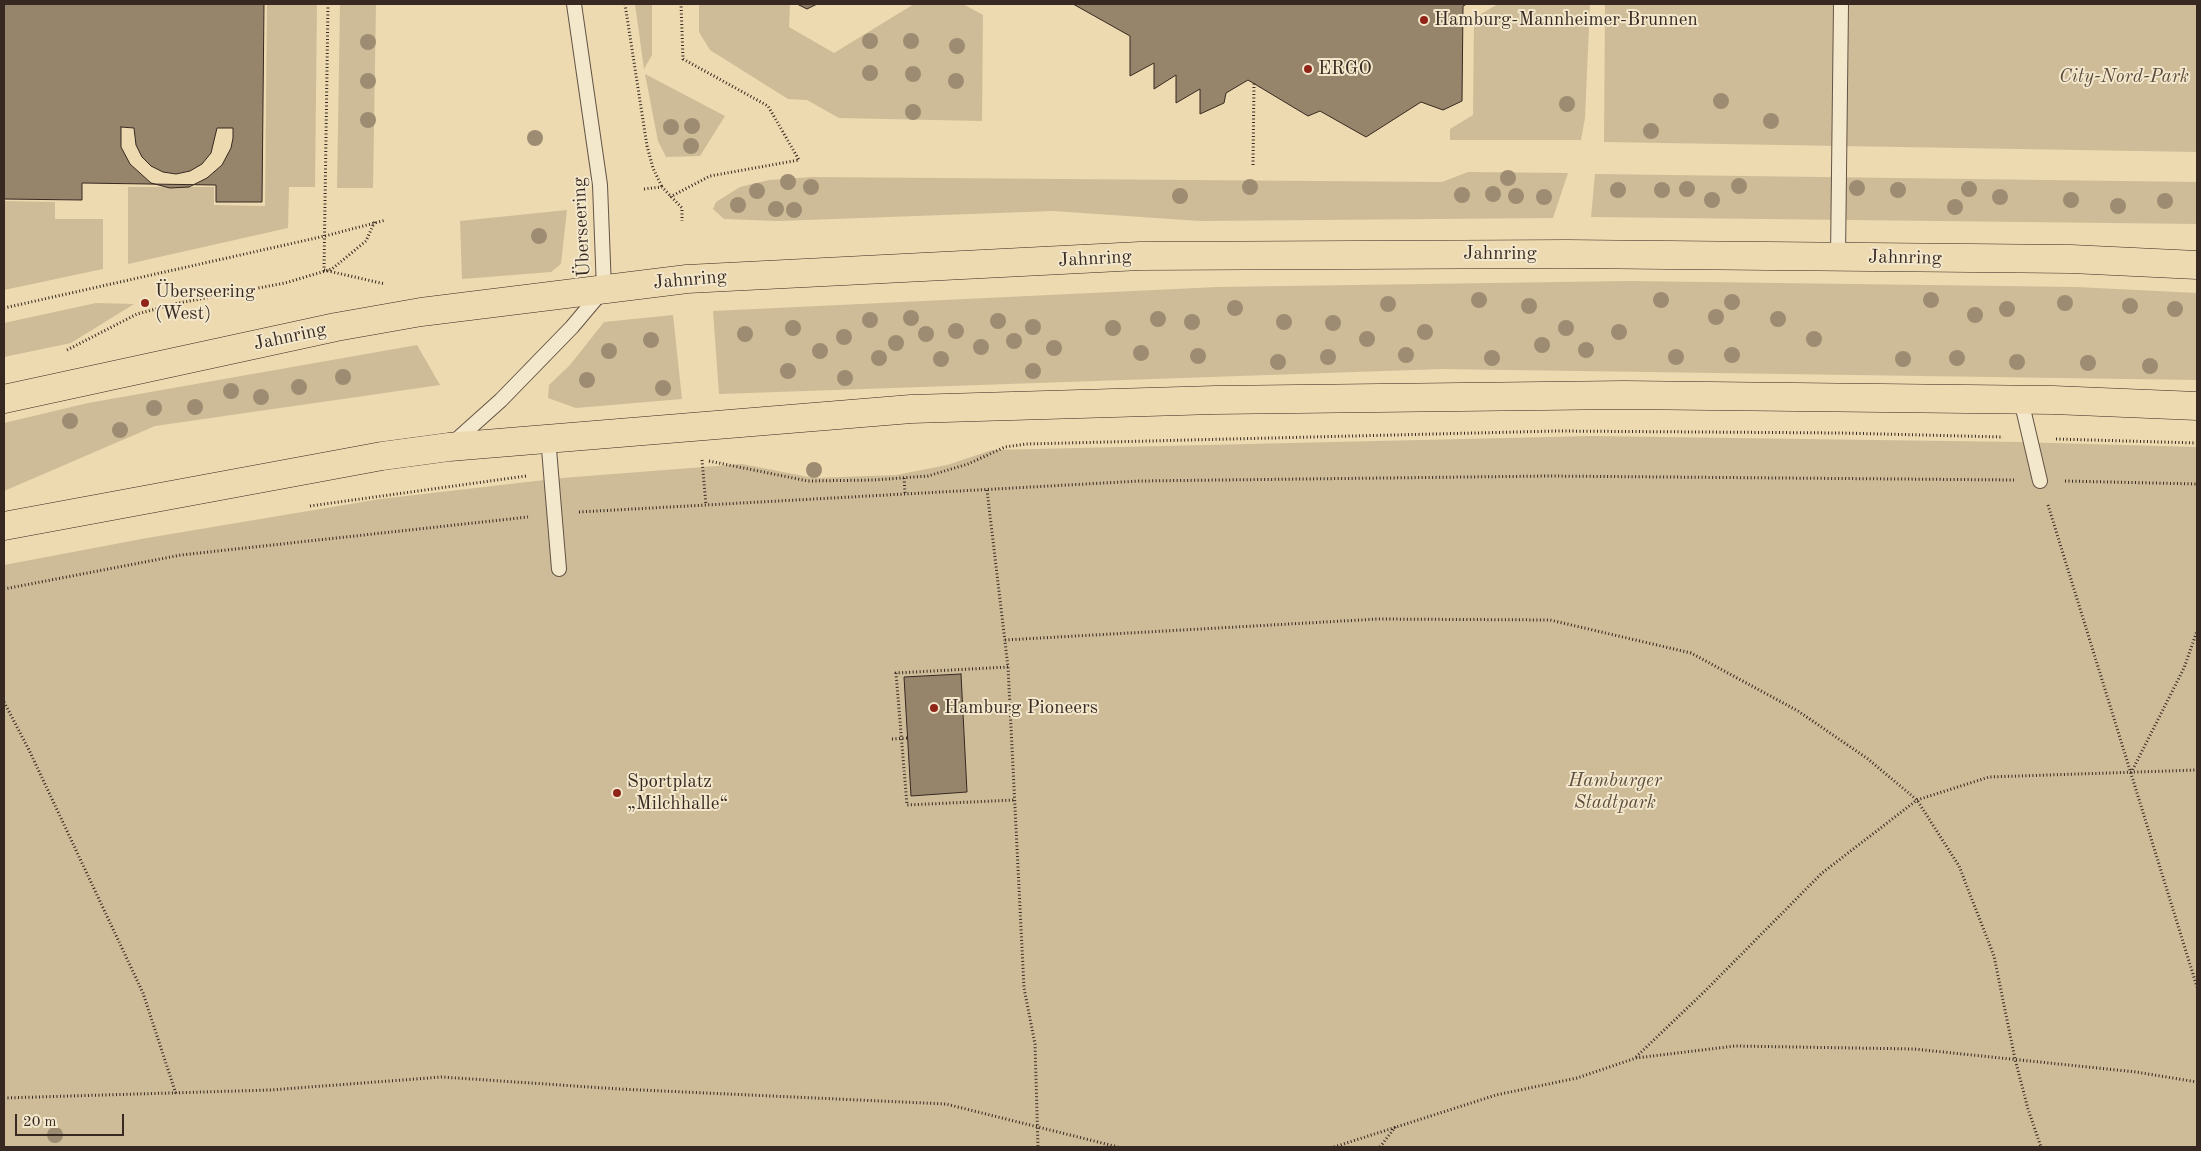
<!DOCTYPE html>
<meta charset="utf-8">
<style>
body{margin:0}
#map{position:relative;width:2201px;height:1151px;overflow:hidden;background:#eddab0;font-family:"Old Standard TT",serif}
canvas{display:block}
.frame{position:absolute;inset:0;border:5px solid #372821;pointer-events:none}
.scale{position:absolute;left:15px;top:1114px;width:109px;height:22px;box-sizing:border-box;border:2px solid #372821;border-top:0;padding-left:6px;font-size:15px;line-height:18px;white-space:nowrap;color:#372821;-webkit-text-stroke:4px #f3e7cc;paint-order:stroke}
</style>
<div id="map">
<canvas width="2201" height="1151"></canvas>
<div class="frame"></div>
<div class="scale">20 m</div>
</div>
<script>
const c = document.querySelector('canvas').getContext('2d');
c.lineJoin = 'round';
function fill(path, color) { c.fillStyle = color; c.fill(path, 'evenodd'); }
const toPath = rows => new Path2D(rows.map(r => 'M' + r).join(''));
function strokePath(path, color, width, dash) { c.strokeStyle = color; c.lineWidth = width; c.lineCap = dash ? 'butt' : 'round'; c.setLineDash(dash || []); c.stroke(path); }
function label(font, color, halo, rows, align = 'center') {
  c.font = font + ' "Old Standard TT",serif'; c.lineWidth = 4; c.setLineDash([]); c.textBaseline = 'middle'; c.strokeStyle = halo; c.fillStyle = color; for (const [text, x, y, turn = 0] of rows) {
    c.save(); c.translate(x, y); c.rotate((+turn || 0) * Math.PI / 180); c.textAlign = isNaN(turn) ? turn : align; if (halo) c.strokeText(text, 0, 0); c.fillText(text, 0, 0); c.restore();
  }
}
fill(toPath([
 [267,4,317,4,315,187,289,187,288,228,128,264,128,187,214,187,214,205,265,206],
 [340,4,376,4,373,188,337,188],
 [635,4,652,4,652,55,644,69],
 [699,4,790,4,789,27,834,53,914,4,963,4,983,15,982,121,839,118,807,100,788,99,710,50,699,32],
 [1498,4,1590,4,1585,118,1581,140,1450,140,1450,129,1473,115,1474,18],
 [1605,4,2197,4,2197,152,1604,142],
 [645,74,725,116,700,156,666,157,658,141],
 [1468,172,1568,173,1553,218,1200,221,1053,211,779,221,724,219,713,209,716,202,740,187,769,180,812,177,1442,182],
 [1595,174,2197,182,2197,224,1591,217],
 [4,201,55,202,55,219,103,219,103,269,4,290],
 [567,210,561,264,551,272,462,279,460,221],
 [1629,281,2077,287,2197,293,2197,380,1442,369,719,394,713,311,1217,287],
 [96,303,134,304,71,343,4,357,4,323],
 [673,315,682,399,576,408,548,398,549,385,570,365,604,322],
 [417,345,440,385,155,426,4,491,4,423,88,403],
 [1591,436,2017,442,2197,447,2197,1147,4,1147,4,565,147,538,380,499,562,478,742,464,814,478,896,475,947,465,992,450]
]), '#cebc98');
const building = toPath([
 [4,4,264,4,262,202,216,202,216,185,82,183,82,200,4,199,4,4],
 [797,4,817,4,807,9,797,4],
 [1073,4,1467,4,1463,6,1462,101,1443,110,1421,102,1366,137,1320,111,1308,116,1248,80,1226,93,1224,103,1200,114,1200,89,1176,103,1176,75,1154,89,1154,63,1130,76,1130,36,1073,4],
 [121,127,134,128,136,145,142,157,151,166,163,172,176,174,190,171,202,164,211,153,217,128,233,128,233,138,231,148,222,165,207,178,189,187,170,188,151,183,130,164,121,147,121,127],
 [961,674,967,792,911,796,904,677,961,674]
]);
fill(building, '#96856b');
strokePath(building, '#372821', 1);
const lane = toPath([
 [1838,257,1841,4],
 [2021,400,2040,481],
 [548,437,559,569],
 [453,443,501,400,572,327,604,289,600,185,574,4]
]);
const primary = toPath([
 [4,399,336,327,421,312,687,279,1140,256,1567,254,2071,259,2197,265],
 [4,526,382,456,449,447,911,409,1215,400,1624,395,2053,400,2197,406]
]);
strokePath(lane, '#645445', 16);
strokePath(primary, '#372821', 29);
strokePath(toPath([
 [328,4,324,270,385,284],
 [625,4,647,146,653,168,662,187],
 [1253,165,1254,83],
 [644,189,662,187,682,208,682,221],
 [670,197,710,176,799,160,768,106,683,59,681,4],
 [4,308,325,236,386,220],
 [67,350,137,314,179,303,285,283,332,269,366,241,375,221],
 [2056,439,2197,443],
 [702,460,706,505],
 [709,461,808,481,874,480,928,476,968,464,1005,447,1026,444,1557,431,1841,433,2003,437],
 [904,478,905,493],
 [2065,481,2197,484],
 [987,490,1008,667,1024,988,1035,1044,1038,1147],
 [2048,505,2197,987],
 [310,506,526,476],
 [579,512,1140,481,1548,476,2014,480],
 [4,589,181,555,528,517],
 [1005,640,1378,619,1550,620,1691,653,1798,711,1868,759,1917,800,1959,866,1994,956,2015,1059,2028,1109,2041,1147],
 [1008,667,896,673,907,805,1014,800],
 [4,702,29,750,143,993,176,1094],
 [892,739,908,738],
 [2131,773,2184,668,2197,631],
 [1636,1057,1704,992,1822,873,1917,800,1989,777,2197,770],
 [4,1098,270,1090,442,1077,619,1089,946,1104,1118,1147],
 [1334,1147,1496,1095,1577,1078,1636,1058,1735,1046,1914,1049,2136,1072,2197,1082],
 [1380,1147,1396,1126]
]), '#372821', 3, [1, 2.5]);
strokePath(lane, '#f3e7cc', 14);
strokePath(primary, '#eddab0', 28);
c.fillStyle = '#9e8c72';
for (const [x, y] of [
 [870,41],
 [911,41],
 [368,42],
 [957,46],
 [870,73],
 [913,74],
 [368,81],
 [956,81],
 [1721,101],
 [1567,104],
 [913,112],
 [368,120],
 [1771,121],
 [692,126],
 [671,127],
 [1651,131],
 [535,138],
 [691,146],
 [1508,178],
 [788,182],
 [1739,186],
 [811,187],
 [1250,187],
 [1857,188],
 [1687,189],
 [1969,189],
 [1618,190],
 [1662,190],
 [1898,190],
 [757,191],
 [1493,194],
 [1462,195],
 [1180,196],
 [1516,196],
 [1544,197],
 [2000,197],
 [1712,200],
 [2071,200],
 [2165,201],
 [738,205],
 [2118,206],
 [1955,207],
 [776,209],
 [794,210],
 [539,236],
 [1479,300],
 [1661,300],
 [1931,300],
 [1732,302],
 [2065,303],
 [1388,304],
 [1529,306],
 [2130,306],
 [1235,308],
 [2007,309],
 [2175,309],
 [1975,315],
 [1716,317],
 [911,318],
 [1158,319],
 [1778,319],
 [870,320],
 [998,321],
 [1192,322],
 [1284,322],
 [1333,323],
 [1033,327],
 [793,328],
 [1113,328],
 [1566,328],
 [956,331],
 [1425,332],
 [1619,332],
 [745,334],
 [926,334],
 [844,337],
 [1367,339],
 [1814,339],
 [651,340],
 [1014,341],
 [896,343],
 [1542,345],
 [981,347],
 [1054,348],
 [1586,350],
 [609,351],
 [820,351],
 [1141,353],
 [1406,355],
 [1732,355],
 [1198,356],
 [1328,357],
 [1676,357],
 [879,358],
 [1492,358],
 [1957,358],
 [941,359],
 [1903,359],
 [1278,362],
 [2017,362],
 [2088,363],
 [2150,366],
 [788,371],
 [1033,371],
 [343,377],
 [845,378],
 [587,380],
 [299,387],
 [663,388],
 [231,391],
 [261,397],
 [195,407],
 [154,408],
 [70,421],
 [120,430],
 [814,470],
 [55,1135]
]) { c.beginPath(); c.arc(x, y, 8, 0, 2 * Math.PI); c.fill(); }
for (const [x, y, r, color] of [
 [1424,20,5,"#8f2418"],
 [1308,69,5,"#8f2418"],
 [145,303,5,"#8f2418"],
 [934,708,5,"#8f2418"],
 [617,793,5,"#8f2418"]
]) { const dot = new Path2D(); dot.arc(x, y, r, 0, 2 * Math.PI); c.fillStyle = color; c.fill(dot); strokePath(dot, '#f3e7cc', 2); }
label('19px', '#372821', '#f3e7cc', [
 ["Hamburg-Mannheimer-Brunnen",1434,20],
 ["ERGO",1318,69],
 ["Überseering",155,292],
 ["(West)",155,314],
 ["Hamburg Pioneers",944,708],
 ["Sportplatz",627,782],
 ["„Milchhalle“",627,804]
], 'left');
label('italic 19px', '#5d4d3f', '#f3e7cc', [
 ["City-Nord-Park",2124,77],
 ["Hamburger",1615,781],
 ["Stadtpark",1615,803]
]);
label('19px', '#372821', '#f3e7cc', [
 ["Überseering",582,227,-93],
 ["Jahnring",1500,254],
 ["Jahnring",1905,258,1],
 ["Jahnring",1095,259,-3],
 ["Jahnring",690,280,-5],
 ["Jahnring",290,337,-12]
]);
</script>
